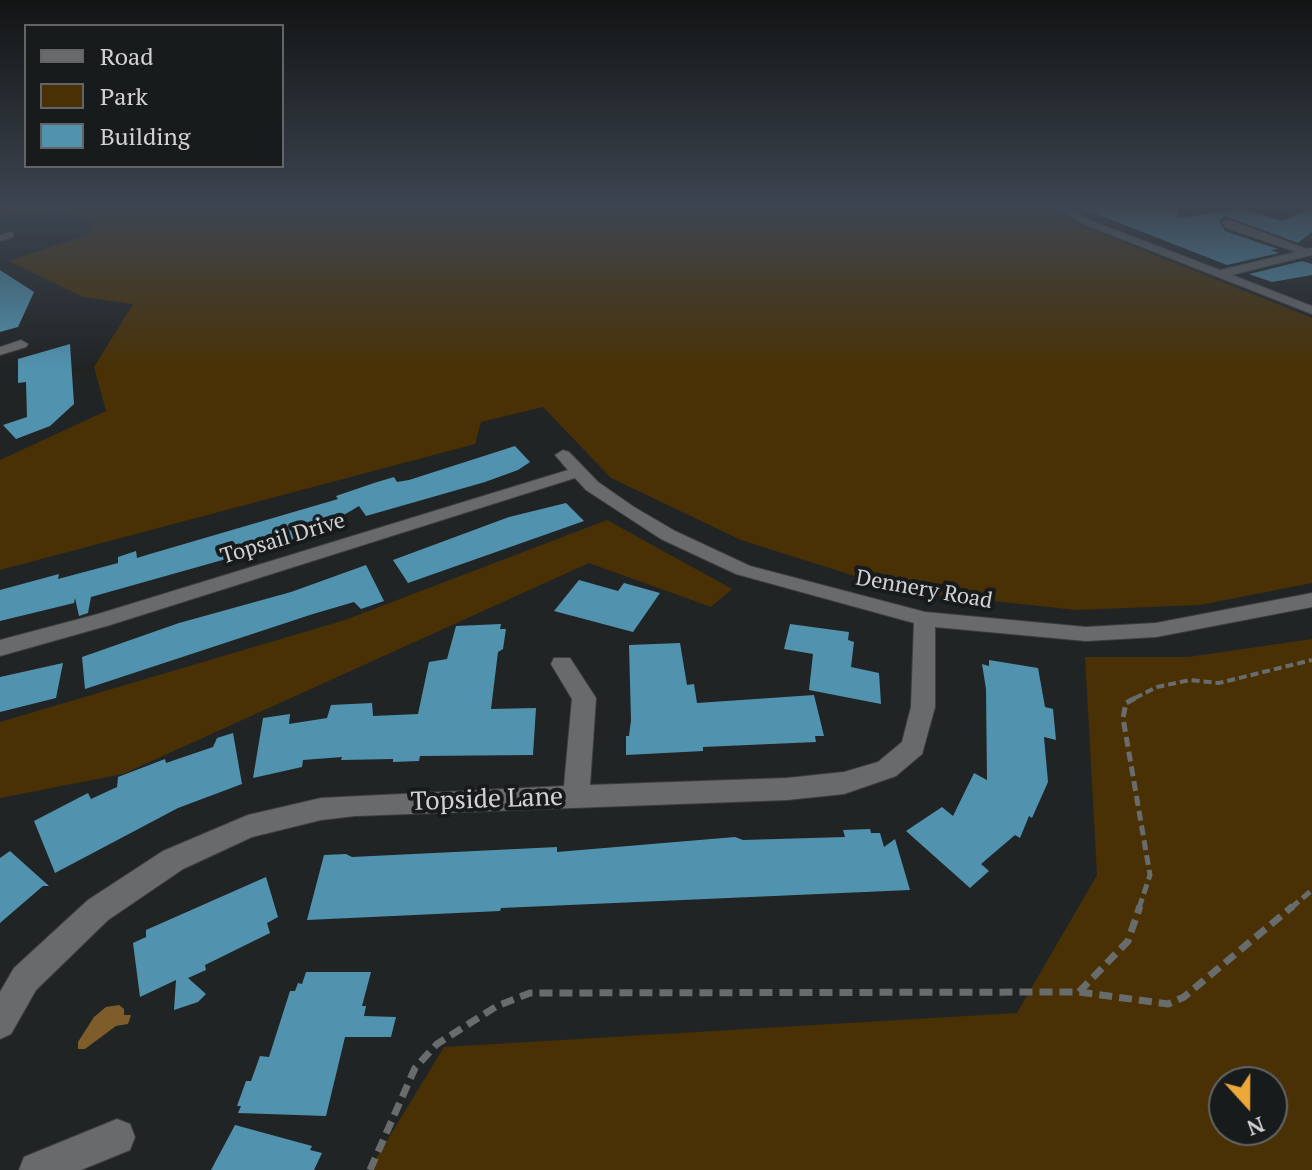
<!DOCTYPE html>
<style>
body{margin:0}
#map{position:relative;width:1312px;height:1170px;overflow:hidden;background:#212425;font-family:"PT Serif",serif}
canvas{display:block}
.legend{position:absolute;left:24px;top:24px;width:260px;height:144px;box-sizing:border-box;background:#181b1c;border:2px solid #626465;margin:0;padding:10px 14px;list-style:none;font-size:24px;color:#d0d2d3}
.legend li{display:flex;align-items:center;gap:16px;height:40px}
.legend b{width:40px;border:2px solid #626465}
.north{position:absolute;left:1208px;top:1066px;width:80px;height:80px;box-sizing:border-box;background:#181b1c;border:2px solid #626465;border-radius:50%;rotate:159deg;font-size:22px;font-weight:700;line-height:32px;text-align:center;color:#d0d2d3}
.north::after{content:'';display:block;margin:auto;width:28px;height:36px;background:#eca93a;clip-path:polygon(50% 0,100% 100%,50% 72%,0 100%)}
</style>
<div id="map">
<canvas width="1312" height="1170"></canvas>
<ul class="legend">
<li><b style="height:10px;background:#696a6b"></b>Road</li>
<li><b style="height:22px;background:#493105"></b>Park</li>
<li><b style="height:22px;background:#5193af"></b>Building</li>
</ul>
<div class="north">N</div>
</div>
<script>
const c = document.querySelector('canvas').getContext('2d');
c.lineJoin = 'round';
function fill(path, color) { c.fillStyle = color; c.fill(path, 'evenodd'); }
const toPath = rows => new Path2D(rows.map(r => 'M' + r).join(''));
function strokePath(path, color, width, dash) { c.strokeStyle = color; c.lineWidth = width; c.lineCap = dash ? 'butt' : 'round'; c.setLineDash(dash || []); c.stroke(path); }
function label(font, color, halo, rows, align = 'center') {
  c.font = font + ' "PT Serif",serif'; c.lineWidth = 8; c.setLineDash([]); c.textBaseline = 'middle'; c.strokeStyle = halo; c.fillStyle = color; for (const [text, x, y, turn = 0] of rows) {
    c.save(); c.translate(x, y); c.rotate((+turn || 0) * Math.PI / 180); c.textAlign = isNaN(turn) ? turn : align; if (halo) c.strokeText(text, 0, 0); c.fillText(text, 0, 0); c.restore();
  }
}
fill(toPath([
 [0,206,1047,206,1060,217,1312,318,1312,583,1200,605,1076,610,902,591,741,540,611,478,543,407,481,422,475,444,0,570,0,460,106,411,94,367,133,304,83,297,8,261,88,235,95,222,57,211,0,216],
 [607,520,732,589,711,607,589,563,123,774,0,798,0,722,345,620],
 [1312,639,1312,1170,369,1170,444,1047,1017,1013,1097,875,1085,657,1188,657],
 [1224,1082,1272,1082,1272,1130,1224,1130]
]), '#493105');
fill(toPath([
 [119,1005,124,1009,124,1015,131,1015,128,1024,116,1026,85,1049,78,1049,78,1042,94,1017,106,1007]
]), '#7e5d2b');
fill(toPath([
 [1076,206,1177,206,1177,218,1243,209,1282,221,1312,207,1312,232,1298,243,1225,216,1219,221,1225,231,1278,249,1271,250,1279,253,1227,265],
 [1302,261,1312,264,1312,275,1272,282,1249,274],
 [0,270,34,292,18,327,0,332],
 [70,344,74,404,50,426,16,439,3,425,27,417,26,382,18,383,18,359],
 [515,446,530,462,518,470,485,482,366,516,359,506,342,516,345,523,322,532,91,597,88,613,79,616,75,598,74,603,0,621,0,590,59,574,58,579,118,563,118,557,136,551,137,558,150,554,338,499,336,496,374,483,394,477,397,482,409,480],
 [566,503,584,521,408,583,393,560,509,517],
 [366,565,384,601,361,609,354,602,313,614,85,689,82,657,179,623,291,592],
 [579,580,618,591,624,583,660,593,633,632,554,611],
 [501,624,500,629,506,629,503,649,498,652,491,709,536,708,533,755,420,756,419,761,393,762,393,759,341,760,342,757,303,760,302,767,253,778,263,718,290,714,289,724,327,718,331,705,372,703,373,716,418,714,429,662,447,659,456,626],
 [790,624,849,632,848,640,854,642,851,667,879,673,881,704,809,690,813,654,784,649],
 [680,643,687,685,694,684,697,703,814,695,824,736,815,736,816,742,703,747,703,751,626,755,626,736,629,736,631,720,629,645],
 [989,660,1038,668,1045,707,1053,709,1056,740,1044,737,1048,782,1032,818,1029,816,1020,838,1015,835,981,864,989,871,970,888,906,831,942,807,953,816,974,773,987,780,986,689,982,664,989,666],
 [63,663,56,698,0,712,0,677],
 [233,733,242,784,178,808,55,873,34,821,88,793,91,799,117,787,118,777,165,759,166,763,213,747,217,738],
 [870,829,871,833,880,833,884,847,895,839,910,890,501,908,500,911,307,920,324,855,346,854,352,857,557,847,557,852,735,837,743,840,845,837,843,830],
 [10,851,49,886,43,886,0,923,0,858],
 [266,877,278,917,267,923,270,933,205,965,206,970,188,978,206,994,198,1002,174,1010,176,980,140,997,133,943,146,937,146,930],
 [306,972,371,972,362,1006,366,1006,364,1016,396,1017,391,1037,345,1037,326,1116,238,1113,241,1106,237,1106,246,1081,251,1081,260,1056,269,1057,290,991,295,991,298,983,302,984],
 [235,1125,312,1146,310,1150,322,1153,314,1170,211,1170]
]), '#5193af');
const minor = toPath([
 [1052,206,1064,206,1092,221,1220,270,1296,252,1226,228,1222,222,1227,219,1307,249,1312,248,1312,255,1232,275,1312,306,1312,314,1086,225,1052,206],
 [9,232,13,233,13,237,0,241,0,235,9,232],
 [21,340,28,344,26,347,0,355,0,347,21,340],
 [563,450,569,452,598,482,634,507,675,531,750,566,925,612,1086,627,1156,623,1312,593,1312,607,1156,637,1086,641,935,627,935,707,922,754,896,776,844,794,787,800,355,816,321,820,252,837,183,869,108,920,36,990,11,1034,0,1039,0,992,14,968,88,900,163,851,248,815,321,798,564,786,572,699,551,664,554,658,570,658,596,698,590,785,787,778,844,772,878,762,902,742,911,707,914,623,736,574,661,539,586,490,575,478,110,625,0,656,0,640,98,614,568,470,555,455,563,450],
 [117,1119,130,1124,135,1137,130,1150,81,1170,19,1170,24,1157,117,1119]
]);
strokePath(minor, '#3d4041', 2);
strokePath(toPath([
 [1135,698,1157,687,1190,680,1219,683,1312,660]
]), '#696c6d', 4, [8, 4]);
strokePath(toPath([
 [1139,908,1150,875,1123,718,1126,703,1139,696],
 [1291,908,1312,890]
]), '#696c6d', 5, [10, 5]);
strokePath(toPath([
 [1079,992,1128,941,1140,906],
 [370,1170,415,1068,437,1044,497,1006,530,993,1079,992,1168,1004,1184,997,1293,906]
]), '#696c6d', 7, [13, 7]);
fill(minor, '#696a6b');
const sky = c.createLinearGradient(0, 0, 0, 370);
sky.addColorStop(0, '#121414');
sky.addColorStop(0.56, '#3d4551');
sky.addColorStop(1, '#3d455100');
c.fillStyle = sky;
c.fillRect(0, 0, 1312, 370);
label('22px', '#d0d2d3', '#181b1c', [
 ["Topsail Drive",283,539,-17],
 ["Dennery Road",924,590,10]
]);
label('26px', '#d0d2d3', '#181b1c', [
 ["Topside Lane",487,800,-2]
]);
</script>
